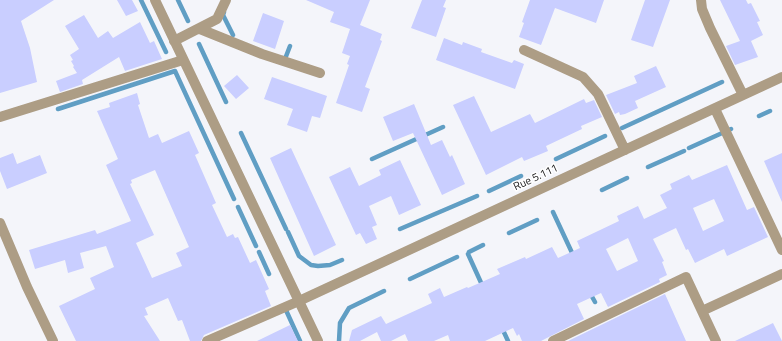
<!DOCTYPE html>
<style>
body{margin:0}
canvas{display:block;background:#f4f5fa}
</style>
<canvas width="782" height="341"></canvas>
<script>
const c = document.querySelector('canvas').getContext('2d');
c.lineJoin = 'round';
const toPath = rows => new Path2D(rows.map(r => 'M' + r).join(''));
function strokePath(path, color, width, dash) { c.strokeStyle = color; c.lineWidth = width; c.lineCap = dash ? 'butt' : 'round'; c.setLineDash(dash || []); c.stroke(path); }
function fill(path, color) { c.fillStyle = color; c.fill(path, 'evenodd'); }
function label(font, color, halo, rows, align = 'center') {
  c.font = font + ' "Titillium Web",sans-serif'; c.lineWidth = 3; c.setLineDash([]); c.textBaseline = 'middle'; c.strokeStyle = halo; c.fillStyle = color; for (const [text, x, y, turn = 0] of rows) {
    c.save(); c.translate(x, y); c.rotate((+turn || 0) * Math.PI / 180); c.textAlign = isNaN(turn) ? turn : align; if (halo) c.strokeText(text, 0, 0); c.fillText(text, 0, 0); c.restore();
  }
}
strokePath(toPath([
 [141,0,166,52],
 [178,0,188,21],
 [224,12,223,15,233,35],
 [199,44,226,102],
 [283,58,285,59,290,46],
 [58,109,175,71,234,199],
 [759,116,770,111],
 [622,128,722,82],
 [241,133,286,229],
 [689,148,731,129],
 [372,159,443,127],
 [556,159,605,136],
 [648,167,684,151],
 [602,190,627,178],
 [489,191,521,176],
 [238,207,256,246],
 [553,212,574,257],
 [400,229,477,196],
 [288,232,299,256,311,265,318,266,330,265,342,260],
 [509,233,537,220],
 [259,252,269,274],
 [469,252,483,245],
 [468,254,483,287],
 [410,279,457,257],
 [590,293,595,302],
 [285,308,300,341],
 [502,328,508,341],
 [339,341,340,323,349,308,384,291]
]), '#609ec4', 4.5);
fill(toPath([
 [0,0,54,0,21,21,30,48,37,82,0,93],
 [117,0,132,0,138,11,126,16],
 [306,0,370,0,360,25,382,34,380,40,382,41,365,87,370,89,362,112,336,103,349,65,347,64,350,56,342,53,350,29,330,22,334,12],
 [422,0,446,0,443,7,446,8,436,37,411,28],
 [530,0,604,0,596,23,555,8,541,45,519,37,524,23,522,22],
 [645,0,670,0,653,47,631,40],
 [720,0,746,0,748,4,751,3,760,21,757,22,763,35,751,41,758,57,735,65,726,46,740,41],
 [263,13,284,21,275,49,253,41],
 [84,15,98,38,108,31,113,38,140,22,150,43,154,41,162,59,125,71,119,57,82,80,83,84,60,92,56,81,77,73,73,67,74,66,71,61,73,60,70,55,79,49,65,26],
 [444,38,462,45,463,42,482,49,481,52,512,63,514,60,524,64,515,89,436,60],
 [656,66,666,87,635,101,638,108,625,114,620,115,619,112,615,114,606,95,637,83,634,76],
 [237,75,249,88,236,99,224,86],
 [272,77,327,96,320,118,312,116,307,132,287,125,293,109,264,99],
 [137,93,140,104,138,105,149,138,158,134,162,143,189,131,199,153,195,155,216,203,212,205,227,237,233,234,235,238,238,237,250,263,256,260,269,289,265,291,271,306,204,335,201,341,190,341,182,320,178,321,168,298,145,308,148,315,144,316,160,341,76,341,59,306,95,289,90,278,114,267,106,246,80,253,84,268,68,273,65,260,35,269,30,253,29,250,95,230,97,234,131,221,106,165,118,159,97,111,110,107,109,103],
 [155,170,189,247,176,253,182,266,152,278,136,243,154,235,130,184,132,183,131,180],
 [474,96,491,132,530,114,535,123,584,99,586,103,594,100,602,117,581,126,582,129,546,146,548,151,524,161,522,157,486,175,453,105],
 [414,104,431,145,442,140,450,157,452,155,465,184,442,195,413,133,393,141,383,117],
 [291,148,336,245,314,256,270,158],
 [13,153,17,164,40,155,47,173,7,189,0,171,0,158],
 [782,153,782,202,764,161],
 [400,160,421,205,399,215,391,196,369,206,377,225,372,227,377,239,366,244,360,233,356,235,329,177,350,167,359,186,381,175,379,170],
 [727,165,747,210,754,207,768,237,727,256,724,249,695,263,688,249,686,250,676,228,653,239,664,261,662,262,667,275,659,279,660,282,608,307,601,293,577,304,584,319,541,341,522,341,519,334,517,336,513,328,485,341,450,341,448,335,434,341,408,341,405,334,391,341,381,341,377,332,360,341,349,341,352,330,381,316,386,324,432,303,428,294,440,288,444,297,467,287,468,288,500,274,497,269,525,257,526,259,552,247,558,258,580,248,577,241,619,221,617,216,638,206,644,219,667,208,660,195,672,189,670,184,689,175,692,180],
 [714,199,724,221,703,231,693,208],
 [628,238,638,261,617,271,606,249],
 [665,294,686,341,568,341],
 [773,323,782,341,735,341],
 [290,325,298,341,257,341]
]), '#c9ceff');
strokePath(toPath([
 [701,0,702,9,710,28,743,95],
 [200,29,262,54,320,73],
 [174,41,217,19,226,0],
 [524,50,583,77,598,94,625,150],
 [715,109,782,250],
 [0,117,183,60],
 [0,223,27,287,53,341],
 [702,311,782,274],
 [207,341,299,301,782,77],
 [553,341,686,277,716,341]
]), '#ad9d85', 10);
strokePath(toPath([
 [155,0,318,341]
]), '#ad9d85', 10);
label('11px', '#202022', '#fff', [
 ["Rue 5.111",536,178,-25]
]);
</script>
